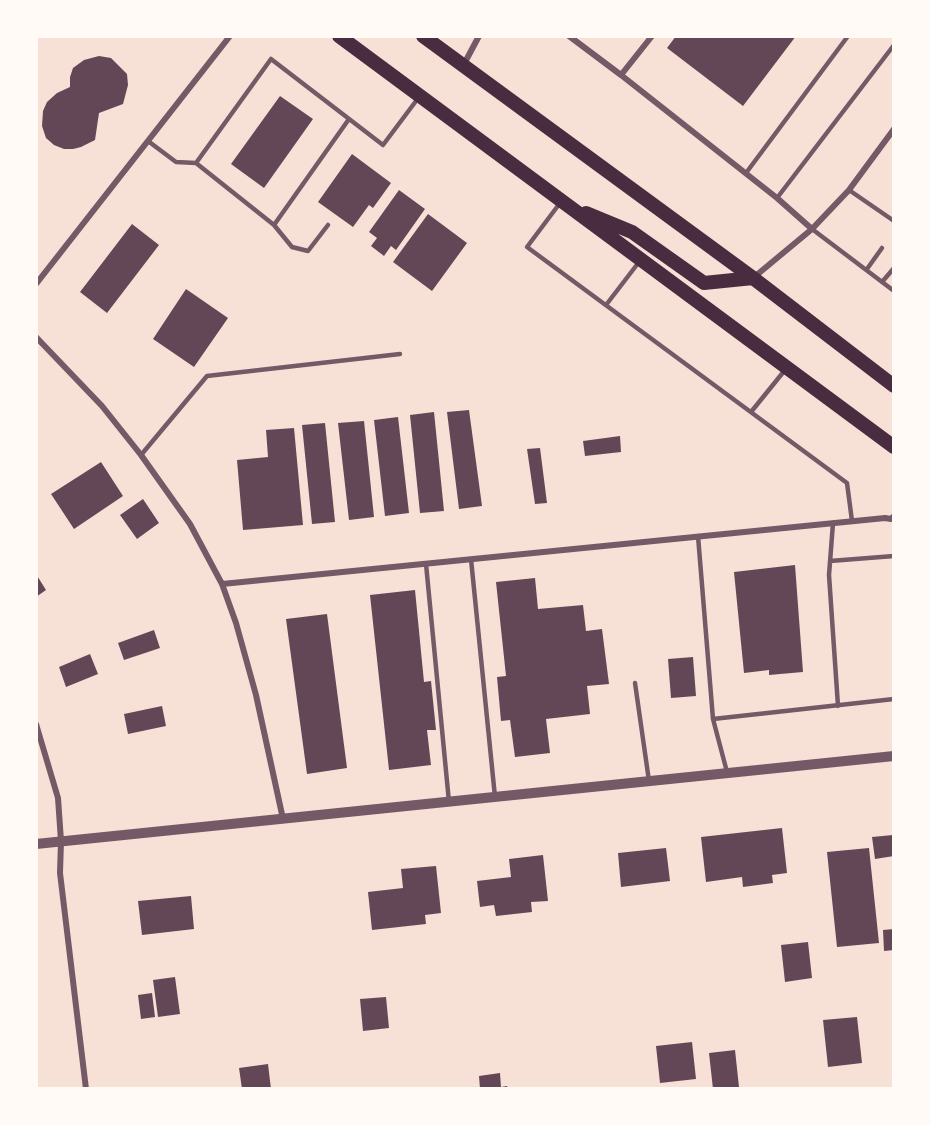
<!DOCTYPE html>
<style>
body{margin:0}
#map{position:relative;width:930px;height:1125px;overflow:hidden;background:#f7e1d7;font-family:"Asap Condensed",sans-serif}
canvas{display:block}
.frame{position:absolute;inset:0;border:38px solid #fffaf5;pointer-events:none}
</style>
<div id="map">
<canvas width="930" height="1125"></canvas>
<div class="frame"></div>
</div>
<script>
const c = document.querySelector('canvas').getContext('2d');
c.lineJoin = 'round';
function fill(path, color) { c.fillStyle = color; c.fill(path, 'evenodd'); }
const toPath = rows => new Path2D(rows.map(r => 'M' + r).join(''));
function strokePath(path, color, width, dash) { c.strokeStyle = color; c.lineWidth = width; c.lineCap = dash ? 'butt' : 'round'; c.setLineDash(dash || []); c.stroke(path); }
fill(toPath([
 [676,36,796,36,743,106,667,48],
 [99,56,111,58,127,74,128,85,123,104,99,113,95,140,81,147,73,149,64,149,54,145,46,138,42,126,43,111,47,102,57,93,70,87,70,77,73,68,84,60],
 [280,96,313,119,264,188,231,164],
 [352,154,391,183,373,208,369,205,353,227,318,202],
 [399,190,425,209,396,250,391,246,384,256,371,246,377,238,369,232],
 [428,214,467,243,432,291,393,262],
 [132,224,159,245,107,313,80,292],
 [186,289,228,318,194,367,153,339],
 [469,410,482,506,459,509,447,412],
 [434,412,444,511,420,513,410,415],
 [398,417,409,513,385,516,374,420],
 [364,421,374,517,349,520,338,423],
 [325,423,335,522,312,524,302,425],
 [294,428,303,525,243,530,237,460,268,457,266,430],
 [620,436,621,452,585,456,583,441],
 [540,448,547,503,535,504,527,449],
 [101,462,123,496,74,529,51,494],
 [143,499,159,523,137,539,120,515],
 [795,565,803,672,769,675,769,670,744,673,734,572],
 [36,574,46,590,36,597],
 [535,578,538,609,583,605,586,631,602,629,609,684,587,686,590,714,546,719,550,753,515,757,510,720,501,721,497,677,506,676,496,582],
 [415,590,424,682,431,681,436,730,427,730,431,765,389,770,370,595],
 [327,614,347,768,307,774,286,619],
 [154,630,160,648,124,660,118,643],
 [90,654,98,674,66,687,59,667],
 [693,657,696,696,671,698,668,659],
 [162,706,166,726,128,734,124,714],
 [782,828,787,873,772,875,773,883,743,887,742,877,706,882,701,837],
 [893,835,894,856,875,859,872,837],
 [666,848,670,881,621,887,618,853],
 [869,848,879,943,837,947,827,852],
 [543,855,548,901,531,902,532,912,496,916,494,905,480,907,477,881,511,877,509,859],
 [436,866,441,913,425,915,426,924,372,930,368,892,403,888,401,869],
 [191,896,194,929,142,935,138,901],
 [894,929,894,950,884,951,883,930],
 [808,942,812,978,785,982,781,945],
 [175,977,180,1014,158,1017,153,980],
 [152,993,155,1017,141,1019,138,995],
 [386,997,389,1028,363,1031,360,999],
 [857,1017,862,1063,828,1067,823,1020],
 [692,1042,696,1079,660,1083,656,1046],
 [735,1050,739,1087,713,1089,709,1053],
 [268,1064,271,1089,242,1089,239,1068],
 [500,1073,501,1087,507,1086,508,1089,480,1089,479,1076]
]), '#644757');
strokePath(toPath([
 [148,141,176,162,196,163,274,225,292,247,308,251,328,225],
 [196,163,271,59,383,145,419,97],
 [746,173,848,36],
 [849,190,894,221],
 [777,198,894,45],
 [560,203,527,247,847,483,852,521],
 [274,225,349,119],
 [812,229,894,291],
 [867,269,882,248],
 [882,282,894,268],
 [606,305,639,262],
 [751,412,785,370],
 [141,455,207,376,400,354],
 [833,523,829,575,838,706],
 [698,536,713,719,894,699],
 [471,559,495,797],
 [830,561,894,556],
 [426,564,449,802],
 [635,683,649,781],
 [713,719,727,772]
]), '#755966', 4.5);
strokePath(toPath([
 [569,36,621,75,652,36],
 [463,66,479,36],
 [621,75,777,198,812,229],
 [753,278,812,229,849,190,894,129],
 [36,284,230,36],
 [36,337,102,406,141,455,190,524,222,584,236,623,256,695,283,819],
 [222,584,885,518,891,519,894,516],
 [36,724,58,798,61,841,60,873,86,1089]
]), '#755966', 6);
strokePath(toPath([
 [36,844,894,756]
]), '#755966', 10);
strokePath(toPath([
 [339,36,894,447],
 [423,36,753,278,894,386],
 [586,213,632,232,704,283,753,278]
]), '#4a2c40', 14);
</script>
